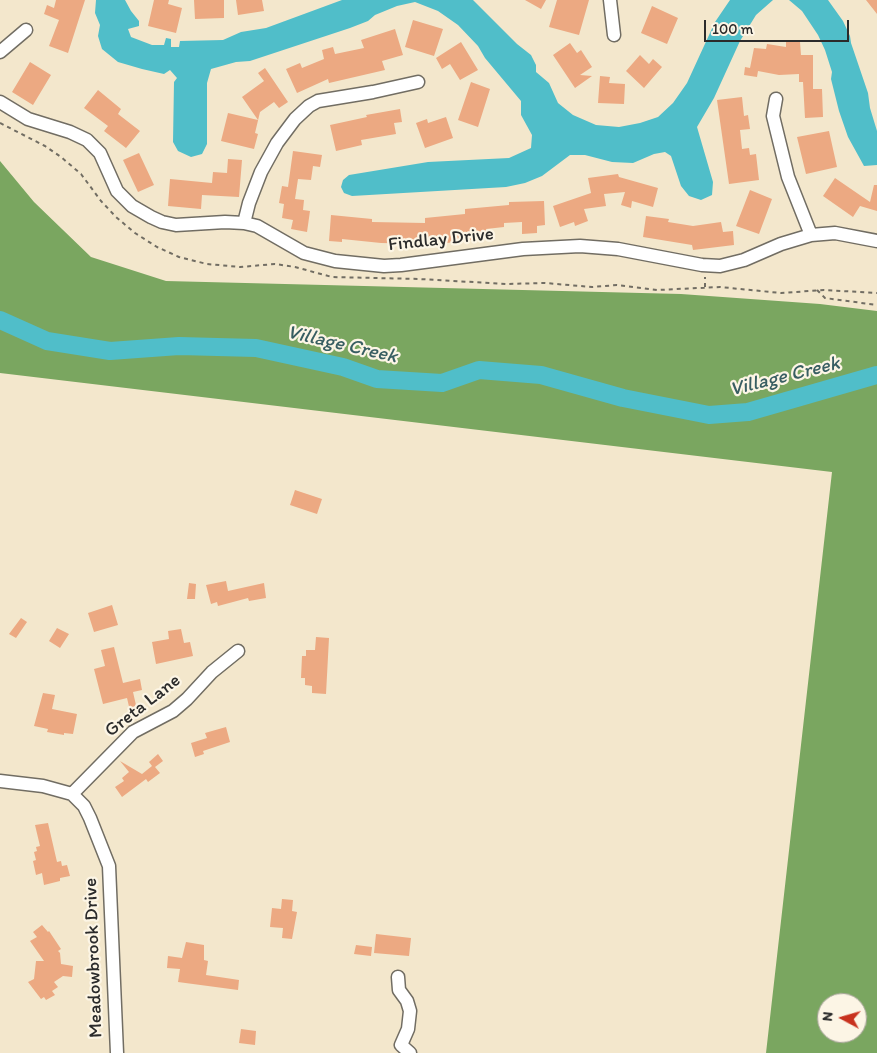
<!DOCTYPE html>
<style>
body{margin:0}
#map{position:relative;width:877px;height:1053px;overflow:hidden;background:#f3e7cc;font-family:Itim,sans-serif}
canvas{display:block}
.north{position:absolute;left:817px;top:993px;width:50px;height:50px;box-sizing:border-box;background:#fcf5e5;border:1px solid #a8a49b;border-radius:50%;rotate:276deg;font-size:14px;font-weight:700;line-height:20px;text-align:center;color:#2b2b2b}
.north::after{content:'';display:block;margin:auto;width:18px;height:22px;background:#c8321e;clip-path:polygon(50% 0,100% 100%,50% 72%,0 100%)}
.scale{position:absolute;left:704px;top:20px;width:145px;height:22px;box-sizing:border-box;border:2px solid #2b2b2b;border-top:0;padding-left:6px;font-size:15px;line-height:18px;white-space:nowrap;color:#2b2b2b;-webkit-text-stroke:4px #fcf5e5;paint-order:stroke}
</style>
<div id="map">
<canvas width="877" height="1053"></canvas>
<div class="north">N</div>
<div class="scale">100 m</div>
</div>
<script>
const c = document.querySelector('canvas').getContext('2d');
c.lineJoin = 'round';
function fill(path, color) { c.fillStyle = color; c.fill(path, 'evenodd'); }
const toPath = rows => new Path2D(rows.map(r => 'M' + r).join(''));
function strokePath(path, color, width, dash) { c.strokeStyle = color; c.lineWidth = width; c.lineCap = dash ? 'butt' : 'round'; c.setLineDash(dash || []); c.stroke(path); }
function label(font, color, halo, rows, align = 'center') {
  c.font = font + ' Itim,sans-serif'; c.lineWidth = 4.5; c.setLineDash([]); c.textBaseline = 'middle'; c.strokeStyle = halo; c.fillStyle = color; for (const [text, x, y, turn = 0] of rows) {
    c.save(); c.translate(x, y); c.rotate((+turn || 0) * Math.PI / 180); c.textAlign = isNaN(turn) ? turn : align; if (halo) c.strokeText(text, 0, 0); c.fillText(text, 0, 0); c.restore();
  }
}
fill(toPath([
 [0,161,34,202,91,257,166,281,681,294,820,304,877,311,877,1053,766,1053,832,472,0,373],
 [827,1003,857,1003,857,1033,827,1033]
]), '#7aa660');
fill(toPath([
 [96,0,125,0,131,11,139,21,139,26,128,29,131,37,152,45,164,45,166,38,171,39,171,47,179,47,180,41,223,40,241,32,266,28,342,0,473,0,517,44,531,55,536,65,536,72,549,83,558,103,573,115,596,125,619,127,640,123,658,117,673,103,687,83,715,22,730,0,773,0,756,15,740,41,714,98,697,127,713,182,712,195,701,200,689,196,681,186,671,156,665,152,654,154,633,163,612,162,585,155,570,155,542,176,525,183,506,187,352,196,344,193,341,187,343,180,349,175,428,162,509,158,531,148,532,135,521,115,521,101,485,58,478,46,458,25,438,11,415,2,397,6,375,15,368,21,350,28,250,61,236,62,211,69,207,83,207,144,202,154,191,157,178,151,173,142,174,82,177,78,170,70,164,74,142,69,118,62,102,49,98,36,100,25,95,13],
 [789,0,828,0,843,21,850,36,851,43,868,93,870,108,877,131,877,165,864,166,848,137,839,111,831,79,832,72,825,50,818,35,802,11]
]), '#50bec9');
strokePath(toPath([
 [0,320,47,341,110,351,179,346,256,348,343,367,377,379,442,383,479,370,541,375,623,398,709,415,748,412,877,375]
]), '#50bec9', 18);
fill(toPath([
 [56,0,85,0,68,53,49,46,59,20,44,14,47,5,54,8],
 [154,0,169,0,168,4,182,8,176,33,148,26],
 [194,0,224,0,224,18,195,19],
 [236,0,262,0,264,11,238,15],
 [525,0,546,0,541,9],
 [557,0,589,0,579,35,549,27],
 [866,0,877,0,877,14],
 [652,6,678,18,667,44,641,33],
 [413,20,443,29,434,56,405,47],
 [395,29,403,55,382,61,385,70,329,83,328,79,297,93,286,69,300,63,302,68,324,59,322,50,333,47,335,54,364,48,361,40],
 [461,42,478,70,460,80,450,64,442,69,436,58],
 [786,42,800,42,801,55,813,55,813,89,822,89,823,117,805,118,803,82,799,82,799,74,779,75,758,71,757,77,744,75,745,67,750,68,754,48,766,49,767,44,786,47],
 [570,43,577,53,581,50,592,67,580,75,592,76,575,88,553,55],
 [640,55,649,64,653,59,662,67,644,88,626,71],
 [30,62,51,75,33,105,12,92],
 [265,68,288,102,279,108,274,102,260,112,255,133,258,134,254,149,221,141,228,113,258,120,242,97,264,81,258,73],
 [600,76,610,77,609,83,625,84,624,104,598,103],
 [471,82,490,89,478,127,458,120],
 [98,90,121,109,118,114,140,131,126,148,104,131,108,126,84,108],
 [742,97,744,116,748,115,750,129,740,130,742,149,749,148,750,155,756,154,759,180,729,184,717,100],
 [400,109,402,122,394,123,396,134,361,140,362,145,336,151,330,125,367,117,366,115],
 [446,117,453,138,425,148,416,123,427,119,428,123],
 [829,131,837,167,806,174,797,137],
 [293,151,322,155,320,167,313,166,311,180,298,179,295,199,304,200,303,210,310,211,307,232,291,229,293,220,282,218,284,204,279,203,282,186,288,187],
 [139,153,154,185,138,192,123,160],
 [228,159,242,160,239,197,202,195,201,209,168,206,170,179,212,183,213,172,227,173],
 [618,174,619,177,658,188,653,207,632,201,631,208,621,205,625,192,604,194,606,206,584,209,588,221,575,226,574,222,560,227,553,206,591,193,588,178],
 [835,178,870,202,874,185,877,185,877,211,860,206,853,217,823,196],
 [750,190,772,199,759,234,736,226],
 [544,201,545,225,537,226,537,233,522,234,522,222,504,223,504,227,486,229,487,238,447,243,428,244,381,243,342,239,342,242,329,241,331,215,372,219,372,222,425,223,425,218,465,214,465,209,509,205,509,202],
 [646,216,669,219,668,222,693,226,721,222,723,232,733,231,734,245,693,250,692,245,643,237],
 [295,490,322,499,317,514,290,505],
 [226,581,228,591,264,583,266,598,249,601,248,598,218,606,217,602,211,604,206,585],
 [189,583,196,584,195,599,187,599],
 [112,605,118,625,94,632,88,613],
 [21,618,27,622,16,638,9,634],
 [57,628,69,634,60,648,49,641],
 [181,629,184,643,190,642,193,656,156,664,152,642,169,639,168,631],
 [316,637,329,638,326,694,312,693,312,686,305,685,305,678,301,678,302,656,306,656,306,650,315,650],
 [114,647,123,683,140,679,142,690,133,692,138,714,131,715,127,698,103,704,94,669,105,666,101,650],
 [43,693,55,695,52,709,77,714,73,734,64,733,64,735,47,732,48,729,34,726],
 [226,727,230,742,203,751,204,754,195,757,191,743,207,738,205,733],
 [158,754,163,761,155,767,160,773,148,782,146,779,122,797,115,787,124,781,122,778,129,772,120,761,142,774,152,766,149,762],
 [48,823,57,862,61,861,62,866,67,865,70,876,60,878,60,881,44,885,42,873,36,875,33,861,36,860,34,852,37,851,36,847,40,846,35,825],
 [282,899,293,900,292,911,297,912,292,939,282,938,283,928,270,927,272,908,281,909],
 [42,925,48,932,49,931,61,949,58,951,60,953,61,964,73,966,72,977,63,976,54,982,58,987,52,991,55,995,46,1000,44,997,41,999,28,982,34,979,36,961,44,961,30,941,37,937,33,932],
 [376,934,411,938,409,956,374,953],
 [186,942,204,945,204,960,208,961,206,975,239,980,238,990,178,982,180,969,167,968,168,956,182,958],
 [356,945,372,947,371,956,354,954],
 [241,1029,256,1031,255,1045,239,1043]
]), '#eca982');
const minor = toPath([
 [610,0,614,35],
 [0,52,26,30],
 [776,99,773,116,788,177,811,235],
 [0,102,28,119,70,132,87,140,100,153,117,191,132,206,151,217,162,222,176,225,225,222,244,223,257,226,304,253,335,261,384,266,401,265,523,249,580,246,618,249,702,265,720,266,744,260,781,244,811,235,835,233,877,241],
 [244,223,249,203,261,172,277,143,295,119,309,106,318,101,373,92,418,82],
 [0,781,43,786,72,794,84,806,90,818,109,866,117,1053],
 [72,794,133,732,173,711,187,699,212,672,238,651],
 [398,977,399,990,407,1001,410,1011,408,1029,401,1045,410,1053]
]);
strokePath(minor, '#716d63', 15);
strokePath(toPath([
 [0,123,45,146,61,157,81,174,101,201,116,217,135,233,157,247,179,257,207,264,240,267,275,264,295,267,332,277,419,279,507,284,545,283,592,287,617,285,657,290,720,287,781,293,824,290,877,293],
 [705,287,705,277],
 [817,290,825,298,877,305]
]), '#716d63', 2, [4, 4]);
strokePath(minor, '#fff', 12);
label('19px', '#2b2b2b', '#fcf5e5', [
 ["Findlay Drive",441,240,-6],
 ["Greta Lane",143,706,-38],
 ["Meadowbrook Drive",94,958,-92]
]);
label('italic 20px', '#385e62', '#fcf5e5', [
 ["Village Creek",342,345,13],
 ["Village Creek",785,377,-14]
]);
</script>
